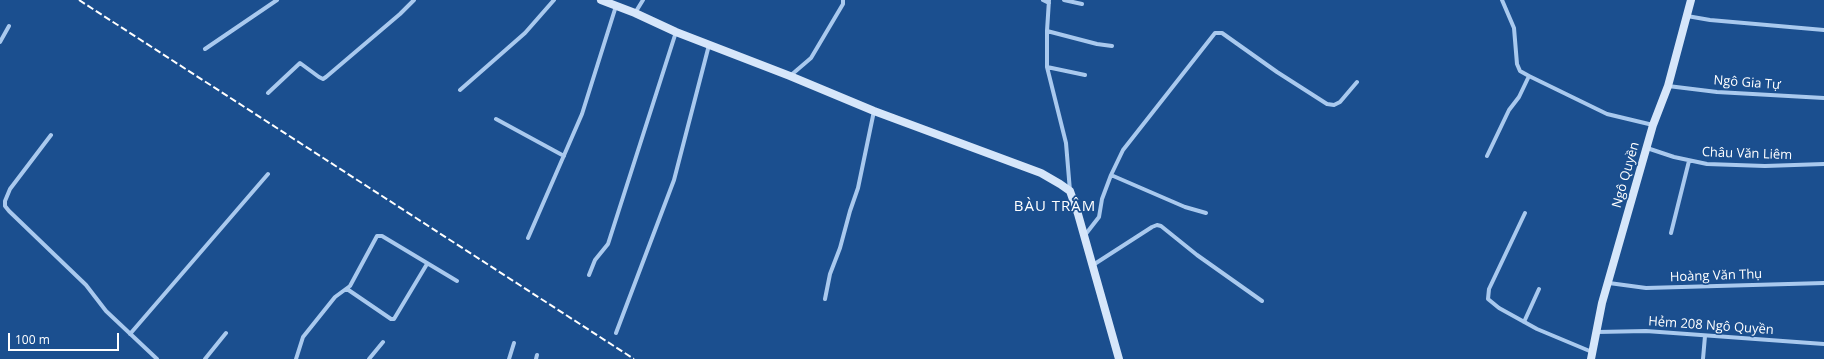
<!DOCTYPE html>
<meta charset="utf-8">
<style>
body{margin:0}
#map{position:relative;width:1824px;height:359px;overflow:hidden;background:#1b4f8f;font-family:"Open Sans",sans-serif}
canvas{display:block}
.scale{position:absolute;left:8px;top:333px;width:111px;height:18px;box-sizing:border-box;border:2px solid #fff;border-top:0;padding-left:5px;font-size:12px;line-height:14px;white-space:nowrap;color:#fff;-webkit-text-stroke:3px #1b4f8f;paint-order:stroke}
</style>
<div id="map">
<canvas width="1824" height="359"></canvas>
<div class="scale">100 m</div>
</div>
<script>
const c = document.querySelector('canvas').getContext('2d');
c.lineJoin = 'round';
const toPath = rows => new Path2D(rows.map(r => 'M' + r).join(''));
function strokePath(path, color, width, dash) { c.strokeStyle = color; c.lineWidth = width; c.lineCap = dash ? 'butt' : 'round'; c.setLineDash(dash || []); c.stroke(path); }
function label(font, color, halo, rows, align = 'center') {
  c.font = font + ' "Open Sans",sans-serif'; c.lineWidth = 3.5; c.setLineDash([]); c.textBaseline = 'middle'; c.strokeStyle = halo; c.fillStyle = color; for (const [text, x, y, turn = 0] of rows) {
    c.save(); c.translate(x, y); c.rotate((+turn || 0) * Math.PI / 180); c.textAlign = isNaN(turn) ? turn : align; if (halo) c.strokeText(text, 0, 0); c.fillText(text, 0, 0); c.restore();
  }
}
strokePath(toPath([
 [1043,0,1049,3],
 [1049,0,1047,31,1047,67,1066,143,1070,191],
 [1064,0,1082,4],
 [635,13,643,0],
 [1687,16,1710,20,1824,30],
 [1047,31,1097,44,1112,46],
 [0,42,9,26],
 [205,49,277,0],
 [1047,67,1085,75],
 [790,76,811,58,843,4,843,0],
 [1529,76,1607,114,1653,125],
 [1668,86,1717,92,1824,98],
 [460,90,525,33,554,0],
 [268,93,300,63,319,77,323,79,326,77,400,14,414,0],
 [496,119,564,156],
 [51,135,10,189,5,201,5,206,9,211,86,285,106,311,157,359],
 [1647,148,1674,157,1707,164,1765,166,1824,164],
 [1487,156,1509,110,1519,97,1529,76,1520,71,1517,64,1514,28,1502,0],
 [1111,175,1185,207,1206,213],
 [1525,213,1489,289,1488,299,1499,308,1537,329,1592,352],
 [1671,233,1689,161],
 [1085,235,1099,217,1102,199,1111,175,1123,150,1215,33,1222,33,1277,72,1327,104,1334,105,1340,102,1357,82],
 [528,238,582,114,616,6],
 [1093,265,1152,227,1157,225,1161,226,1197,255,1262,301],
 [589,275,595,260,608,244,676,32],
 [1609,283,1646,288,1824,283],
 [347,289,391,319,394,319,427,264],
 [825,299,830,274,840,248,850,211,858,188,874,111],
 [1524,322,1539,289],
 [1597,332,1646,331,1824,344],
 [616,333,674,180,709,45],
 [130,334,268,174],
 [205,359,226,333],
 [296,359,303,337,335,297,350,286,377,236,382,236,457,281],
 [369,359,383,342],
 [509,359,514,343],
 [536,359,537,355],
 [1703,359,1705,336]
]), '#a9c9ee', 4);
strokePath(toPath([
 [601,0,635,13,676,32,790,76,874,111,1041,173,1060,184,1070,191,1078,214,1119,359],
 [1591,359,1602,303,1653,125,1668,86,1691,0]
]), '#d6e6fa', 8);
strokePath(toPath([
 [79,0,634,359]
]), '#fff', 2, [7, 3]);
label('13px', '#fff', '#1b4f8f', [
 ["Ngô Gia Tự",1747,83,4],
 ["Châu Văn Liêm",1747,154,2],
 ["Ngô Quyền",1626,175,-74],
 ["Hoàng Văn Thụ",1716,276,-2],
 ["Hẻm 208 Ngô Quyền",1711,326,4]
]);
c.letterSpacing = '1px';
label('15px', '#fff', '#1b4f8f', [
 ["BÀU TRÂM",1055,207]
]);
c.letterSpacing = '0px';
</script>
